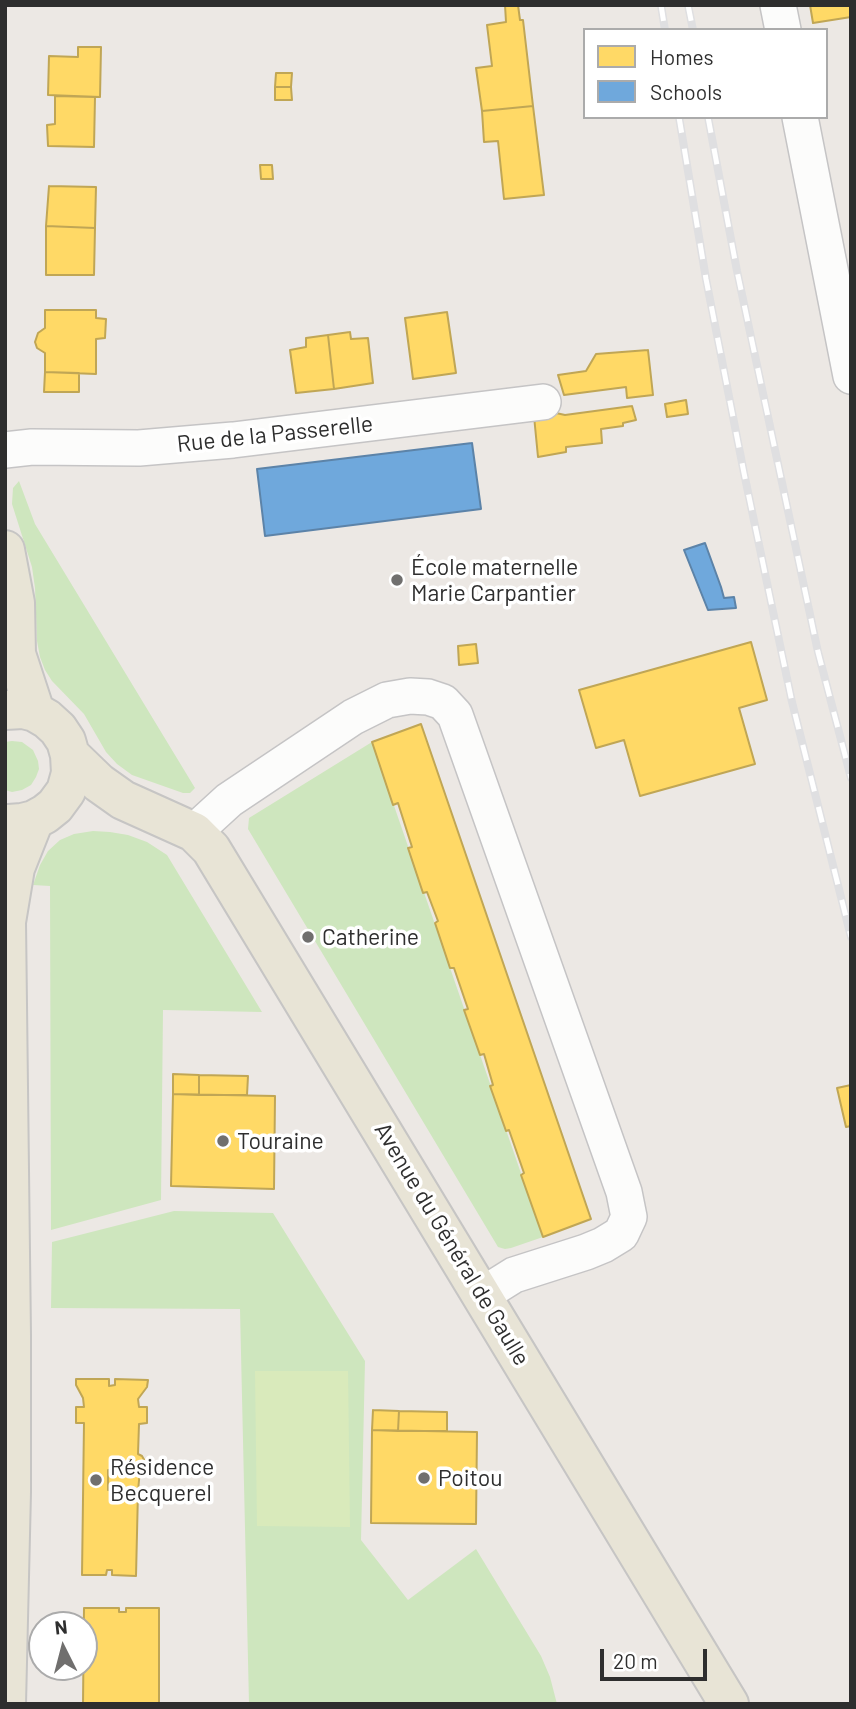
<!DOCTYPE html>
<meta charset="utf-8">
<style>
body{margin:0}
#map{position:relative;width:856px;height:1709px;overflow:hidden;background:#ece8e4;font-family:Barlow,sans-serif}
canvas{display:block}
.frame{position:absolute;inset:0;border:7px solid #2e2e2e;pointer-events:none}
.legend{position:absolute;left:583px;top:28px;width:245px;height:91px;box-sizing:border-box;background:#fff;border:2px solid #ababab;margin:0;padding:9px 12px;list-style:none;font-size:21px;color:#2e2e2e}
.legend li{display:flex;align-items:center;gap:14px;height:35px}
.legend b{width:35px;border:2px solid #ababab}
.north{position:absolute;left:28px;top:1611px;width:70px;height:70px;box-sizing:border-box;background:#fff;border:2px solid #ababab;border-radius:50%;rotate:354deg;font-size:19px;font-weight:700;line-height:28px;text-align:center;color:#2e2e2e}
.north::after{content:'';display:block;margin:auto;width:24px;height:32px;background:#706f6e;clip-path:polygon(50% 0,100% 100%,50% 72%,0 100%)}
.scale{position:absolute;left:600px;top:1649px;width:107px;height:32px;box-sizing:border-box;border:4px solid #2e2e2e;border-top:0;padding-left:9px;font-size:21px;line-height:24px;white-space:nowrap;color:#2e2e2e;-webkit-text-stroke:5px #fff;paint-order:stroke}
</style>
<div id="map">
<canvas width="856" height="1709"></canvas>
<div class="frame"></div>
<ul class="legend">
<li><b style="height:19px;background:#ffd966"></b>Homes</li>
<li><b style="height:19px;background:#6fa8dc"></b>Schools</li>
</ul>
<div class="north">N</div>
<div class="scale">20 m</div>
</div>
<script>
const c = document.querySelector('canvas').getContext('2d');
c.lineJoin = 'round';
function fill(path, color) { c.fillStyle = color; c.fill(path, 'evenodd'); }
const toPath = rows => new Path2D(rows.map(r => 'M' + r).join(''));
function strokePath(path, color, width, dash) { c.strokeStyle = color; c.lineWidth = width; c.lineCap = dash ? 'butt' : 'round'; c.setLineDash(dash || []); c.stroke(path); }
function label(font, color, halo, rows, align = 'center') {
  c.font = font + ' Barlow,sans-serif'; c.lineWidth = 7; c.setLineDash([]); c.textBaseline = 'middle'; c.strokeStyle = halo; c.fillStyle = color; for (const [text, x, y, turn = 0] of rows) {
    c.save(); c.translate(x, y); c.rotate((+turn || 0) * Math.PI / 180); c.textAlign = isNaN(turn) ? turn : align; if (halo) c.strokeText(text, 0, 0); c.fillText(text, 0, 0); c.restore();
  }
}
fill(toPath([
 [19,481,35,524,195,788,190,793,183,793,132,775,117,764,106,752,84,714,52,681,45,670,40,657,37,641,35,588,32,567,12,504,13,488],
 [12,741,22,742,33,750,38,761,39,769,36,777,31,785,22,790,12,792,5,790,5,742],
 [372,742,543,1237,511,1248,505,1249,498,1247,248,829,249,818],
 [93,831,110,832,128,835,147,842,167,855,262,1012,163,1010,161,1200,51,1230,50,886,33,885,40,865,48,851,60,840,74,834],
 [174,1211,273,1213,365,1361,361,1540,408,1600,476,1549,541,1656,550,1677,557,1704,249,1704,240,1309,51,1308,52,1242]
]), '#cee6be');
fill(toPath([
 [255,1371,348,1371,350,1527,257,1526]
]), '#d9eabb');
const homes = toPath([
 [505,5,518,5,520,20,523,20,533,106,482,111,476,68,492,66,487,25,506,22,505,5],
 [810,5,851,5,851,17,813,23,810,5],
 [78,47,101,47,100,97,48,95,49,56,78,57,78,47],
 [276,73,292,73,291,87,275,87,276,73],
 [275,87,291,87,292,100,275,100,275,87],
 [55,96,95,97,94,147,48,146,47,125,55,124,55,96],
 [533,106,544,195,504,199,498,141,484,142,482,111,533,106],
 [260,165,272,165,273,179,261,179,260,165],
 [49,186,96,187,95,228,46,226,49,186],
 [46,226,95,228,94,275,46,275,46,226],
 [45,310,96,310,96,318,106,319,105,338,96,339,96,374,45,372,45,353,37,348,35,342,38,333,45,328,45,310],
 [447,312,456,373,413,379,405,318,447,312],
 [350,332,351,339,368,338,373,383,334,389,328,335,350,332],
 [328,335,334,389,296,393,290,350,306,347,306,338,328,335],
 [648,350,653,395,627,398,626,387,564,395,558,375,586,371,596,354,648,350],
 [45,372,79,373,79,392,44,392,45,372],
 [686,400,688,414,667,417,665,404,686,400],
 [632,406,636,420,623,423,623,426,601,429,602,443,566,447,566,452,538,457,534,416,556,413,565,415,632,406],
 [751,642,767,700,739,708,755,764,640,796,624,740,596,748,579,690,751,642],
 [476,644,478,663,459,665,458,646,476,644],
 [421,724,591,1219,543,1237,521,1175,524,1173,509,1130,506,1131,490,1086,493,1085,484,1054,480,1055,464,1010,468,1009,454,968,450,968,435,923,438,921,427,892,423,893,408,848,412,847,398,803,393,805,372,742,421,724],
 [173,1074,199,1075,199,1095,173,1094,173,1074],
 [199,1075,248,1076,247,1095,199,1095,199,1075],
 [851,1085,851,1126,846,1127,837,1088,851,1085],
 [173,1094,275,1096,274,1189,171,1186,173,1094],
 [76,1379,109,1379,109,1386,115,1385,115,1379,148,1380,147,1387,138,1399,139,1407,147,1407,147,1423,139,1424,138,1454,142,1456,146,1463,140,1470,108,1470,108,1490,138,1491,136,1576,112,1575,112,1570,107,1570,106,1575,82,1575,84,1423,76,1423,76,1407,84,1407,83,1398,76,1385,76,1379],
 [373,1410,399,1411,398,1431,372,1430,373,1410],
 [399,1411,447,1412,447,1431,398,1431,399,1411],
 [372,1430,477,1432,476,1524,371,1523,372,1430],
 [108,1470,140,1470,138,1491,108,1490,108,1470],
 [84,1608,119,1608,119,1612,126,1612,126,1608,159,1608,159,1704,83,1704,84,1608]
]);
fill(homes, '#ffd966');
strokePath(homes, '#c0a655', 2);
const schools = toPath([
 [472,443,481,509,265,536,257,469,472,443],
 [705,543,721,587,724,598,734,597,736,608,708,610,684,550,705,543]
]);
fill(schools, '#6fa8dc');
strokePath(schools, '#5c83a8', 2);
const minor = toPath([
 [778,5,783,30],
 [800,117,851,376],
 [5,450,32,447,139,448,233,440,543,402],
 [194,832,229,800,353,717,387,700,410,696,428,697,443,702,455,715,624,1192,629,1217,621,1234,603,1245,586,1252,514,1275,482,1295]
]);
const major = toPath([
 [5,550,15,603,16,654,35,712],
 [5,710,23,709,35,712,47,719,58,729,66,741,70,755,71,773,66,791,55,806,45,814,34,820,22,823,9,824],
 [70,755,99,783,123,800,194,832,211,849,729,1704],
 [6,1704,11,1492,11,1335,6,922,15,868,34,820]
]);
strokePath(minor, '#c5c4c5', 38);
strokePath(major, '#c6c5c4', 42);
strokePath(minor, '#fcfcfb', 35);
strokePath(major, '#e8e4d6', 38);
const rail = toPath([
 [661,5,665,30],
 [688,5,693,30],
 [679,117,706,279,744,473,792,702,851,937],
 [708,117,737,271,818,652,851,778]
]);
strokePath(rail, '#dfdfe1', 8);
strokePath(rail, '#fff', 5, [16]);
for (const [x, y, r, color] of [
 [397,580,7,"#706f6e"],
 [308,937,7,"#706f6e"],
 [223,1141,7,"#706f6e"],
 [424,1478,7,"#706f6e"],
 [96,1480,7,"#706f6e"]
]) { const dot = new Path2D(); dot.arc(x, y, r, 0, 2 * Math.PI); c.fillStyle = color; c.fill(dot); strokePath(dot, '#fff', 2.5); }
label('23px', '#2e2e2e', '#fff', [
 ["Rue de la Passerelle",275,434,-6],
 ["Avenue du Général de Gaulle",452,1244,59]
]);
label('23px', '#2e2e2e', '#fff', [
 ["École maternelle",411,567],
 ["Marie Carpantier",411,593],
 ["Catherine",322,937],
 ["Touraine",237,1141],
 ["Résidence",110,1467],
 ["Becquerel",110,1493],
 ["Poitou",438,1478]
], 'left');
</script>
